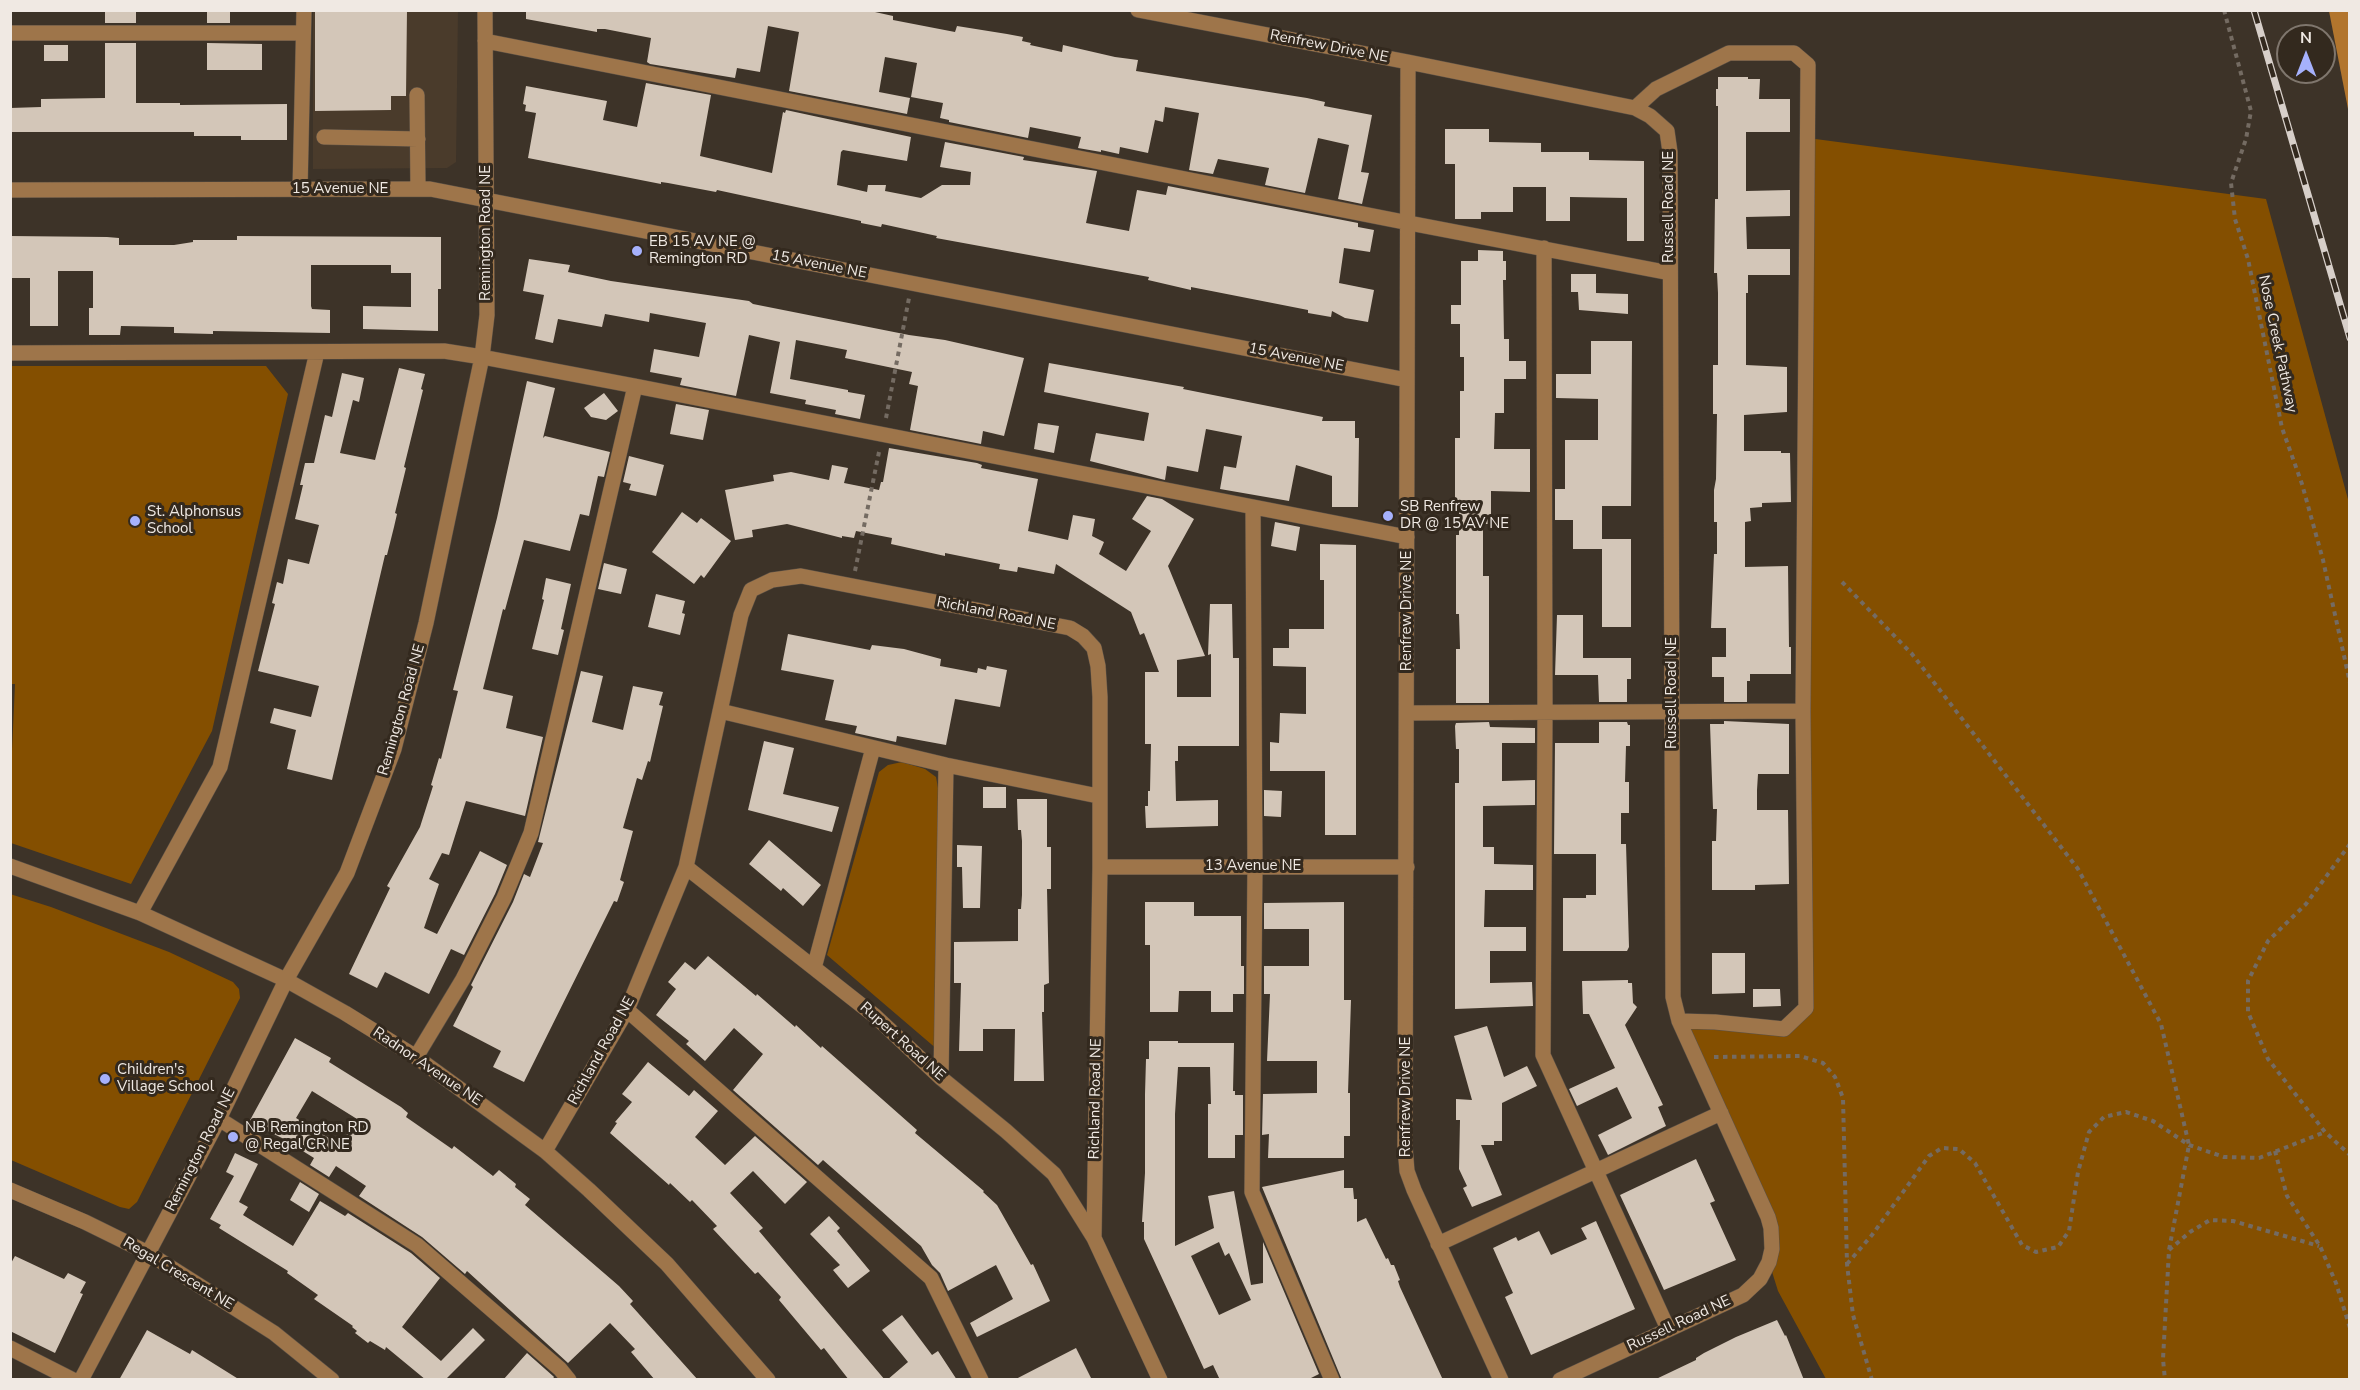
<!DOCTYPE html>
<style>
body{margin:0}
#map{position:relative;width:2360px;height:1390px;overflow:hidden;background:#3d3328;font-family:"Nunito Sans",sans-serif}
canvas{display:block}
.frame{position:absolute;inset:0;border:12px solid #f0e9e3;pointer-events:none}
.north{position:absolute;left:2276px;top:24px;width:60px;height:60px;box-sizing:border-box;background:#33291e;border:2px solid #7f766d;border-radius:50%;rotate:0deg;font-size:16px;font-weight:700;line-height:24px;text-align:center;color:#f0e9e3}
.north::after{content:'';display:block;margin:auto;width:21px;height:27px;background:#a6b1fc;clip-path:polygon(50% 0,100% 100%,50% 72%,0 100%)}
</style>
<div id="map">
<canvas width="2360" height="1390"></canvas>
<div class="frame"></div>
<div class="north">N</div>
</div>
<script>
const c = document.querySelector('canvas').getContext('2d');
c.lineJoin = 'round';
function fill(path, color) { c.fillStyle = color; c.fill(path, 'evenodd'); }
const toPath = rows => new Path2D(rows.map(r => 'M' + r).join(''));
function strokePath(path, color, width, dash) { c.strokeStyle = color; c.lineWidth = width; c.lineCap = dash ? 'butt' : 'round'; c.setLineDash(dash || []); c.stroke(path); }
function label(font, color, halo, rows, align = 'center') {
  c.font = font + ' "Nunito Sans",sans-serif'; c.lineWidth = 6; c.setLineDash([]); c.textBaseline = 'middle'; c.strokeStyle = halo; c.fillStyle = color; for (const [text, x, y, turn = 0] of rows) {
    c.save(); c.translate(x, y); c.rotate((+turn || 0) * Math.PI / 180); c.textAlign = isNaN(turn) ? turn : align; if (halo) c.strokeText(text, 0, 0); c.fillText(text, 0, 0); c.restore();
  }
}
fill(toPath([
 [313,11,458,11,456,162,447,168,313,169]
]), '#4a3b2b');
fill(toPath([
 [1808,138,2266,199,2349,503,2349,1379,1826,1379,1778,1291,1769,1262,1772,1238,1679,1021,1784,1029,1806,1008],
 [11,366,266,366,288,394,212,731,131,884,11,843,11,773,15,684,10,684],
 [902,762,925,769,936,777,938,788,938,1050,827,955,879,772,888,765],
 [10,894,51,907,169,952,233,982,239,989,240,998,137,1202,129,1209,120,1207,11,1160]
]), '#844f00');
fill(toPath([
 [2329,11,2349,11,2349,114]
]), '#b2752d');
fill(toPath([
 [105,10,136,10,136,23,105,23],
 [207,10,230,10,230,23,207,23],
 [315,10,407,10,406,96,391,96,391,110,315,111],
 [526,10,876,10,875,12,893,16,893,20,955,32,957,26,1007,34,1023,37,1022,41,1031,43,1030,45,1062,52,1063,45,1115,57,1138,60,1136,71,1307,98,1325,102,1324,106,1372,115,1361,172,1369,173,1362,204,1338,199,1349,145,1318,138,1305,193,1265,185,1269,168,1218,159,1213,174,1189,170,1199,113,1165,107,1163,122,1155,120,1148,153,1120,147,1119,154,1101,150,1101,152,1078,148,1081,137,1030,127,1028,138,949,122,949,120,940,118,943,103,911,97,917,63,885,57,879,92,910,98,907,114,789,91,799,32,768,26,760,72,737,68,735,78,650,64,647,62,651,38,605,29,597,29,597,32,526,19],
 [105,43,136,43,136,103,180,103,180,105,287,104,287,140,241,140,241,136,194,136,194,132,10,132,10,108,41,107,41,99,105,98],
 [207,43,262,44,262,70,207,70],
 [44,45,68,45,68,61,44,61],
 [1718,77,1748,77,1748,79,1760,79,1759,99,1790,99,1790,132,1746,132,1746,191,1790,190,1790,216,1746,217,1747,249,1790,249,1790,275,1748,275,1748,293,1746,293,1746,365,1787,367,1787,412,1744,415,1744,451,1781,451,1781,453,1790,453,1791,502,1762,503,1762,507,1750,508,1751,521,1745,522,1745,567,1788,566,1789,647,1791,647,1791,674,1750,674,1750,681,1747,681,1747,702,1724,702,1724,677,1712,677,1712,657,1726,657,1726,628,1711,628,1714,554,1717,554,1717,522,1714,522,1714,490,1716,479,1717,414,1713,414,1713,365,1718,365,1718,293,1717,273,1714,273,1715,199,1718,199,1718,106,1716,106,1716,89,1718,89],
 [646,83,711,95,700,156,772,173,783,112,785,113,786,110,911,137,907,161,843,150,841,152,837,185,867,192,868,185,886,185,885,191,921,198,942,185,970,185,971,172,940,167,945,142,1024,157,1023,160,1097,171,1086,223,1129,231,1137,190,1166,195,1168,186,1358,223,1358,227,1374,230,1370,252,1344,248,1339,283,1374,290,1368,322,1345,318,1332,311,1331,317,1308,313,1308,310,1191,287,1191,290,1148,280,1149,277,936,238,937,236,882,224,881,227,861,223,861,221,717,190,716,192,668,183,661,182,661,184,528,158,536,113,525,111,526,105,523,104,526,86,607,101,603,120,637,127],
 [1445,129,1489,129,1489,142,1541,143,1541,152,1589,152,1589,160,1644,161,1644,241,1627,241,1627,198,1570,197,1570,221,1546,221,1546,187,1513,187,1513,212,1481,212,1481,219,1455,219,1455,164,1445,164],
 [10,236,107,237,119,238,119,245,174,245,193,242,193,240,237,240,237,236,441,237,441,289,438,289,438,331,363,329,363,306,411,307,411,273,391,273,391,265,311,265,311,306,312,309,330,310,330,333,213,331,213,334,174,333,174,327,121,326,120,335,89,335,89,308,93,308,93,271,58,271,58,326,30,326,30,278,10,278],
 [1478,250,1503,251,1503,261,1506,261,1506,280,1503,280,1504,339,1509,339,1509,361,1526,361,1526,379,1504,379,1504,413,1495,413,1494,449,1530,449,1530,492,1491,491,1491,524,1483,524,1483,576,1489,576,1489,703,1456,703,1456,649,1460,649,1459,614,1456,614,1456,535,1459,535,1459,503,1455,503,1455,438,1460,438,1460,391,1464,391,1464,357,1460,357,1460,324,1451,324,1451,305,1461,305,1461,261,1478,261],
 [529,259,570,265,568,272,611,281,749,301,753,304,909,335,945,340,1024,358,1004,436,983,431,981,444,910,430,918,386,909,384,912,372,845,358,847,350,796,340,790,379,848,390,848,392,865,395,860,419,835,414,836,410,805,404,806,400,770,393,780,342,749,335,736,396,680,385,682,378,650,372,654,349,699,357,706,323,650,313,649,322,605,314,602,327,558,319,553,343,535,339,544,295,523,291],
 [1571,274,1596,274,1596,293,1628,294,1628,314,1579,310,1578,292,1571,292],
 [1591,341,1632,341,1631,506,1602,506,1602,549,1573,549,1573,520,1555,520,1555,489,1565,489,1565,440,1598,440,1598,399,1556,398,1556,374,1591,374],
 [1049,363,1184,387,1183,389,1323,417,1322,421,1355,421,1355,438,1359,438,1358,507,1332,507,1332,476,1296,465,1289,501,1220,489,1224,466,1236,468,1242,436,1206,429,1198,472,1167,466,1165,480,1090,461,1096,433,1144,441,1149,413,1044,392],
 [399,368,425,374,421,389,423,390,404,467,406,468,395,513,397,514,394,527,387,555,385,555,332,780,287,769,296,730,270,723,274,708,311,717,319,686,258,671,275,604,272,603,277,582,283,584,288,559,309,564,319,525,295,519,303,485,300,485,305,463,314,463,325,415,332,417,342,373,364,378,359,402,353,400,340,453,375,460],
 [527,381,555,388,543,438,545,436,610,452,604,477,598,476,589,516,580,514,570,551,524,540,505,610,503,609,483,689,513,696,506,728,543,737,525,816,466,801,449,855,442,853,429,879,439,884,424,928,437,934,480,851,507,865,495,894,464,955,451,949,429,994,385,972,377,988,349,974,390,888,387,886,420,827,433,786,431,785,439,758,441,759,458,691,453,690,497,518],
 [604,393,618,411,606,420,591,417,584,408],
 [676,404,709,410,703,440,670,434],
 [1038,423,1059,426,1054,453,1034,449],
 [889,448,977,463,982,465,981,468,1038,479,1028,531,1068,540,1073,515,1095,519,1092,536,1104,542,1099,554,1126,571,1151,531,1132,519,1147,496,1162,499,1194,519,1168,566,1205,656,1177,660,1177,697,1211,697,1211,654,1208,655,1210,604,1232,604,1233,658,1239,658,1239,746,1178,746,1178,761,1175,761,1176,801,1218,800,1218,826,1146,828,1145,806,1148,806,1148,791,1150,791,1151,744,1145,744,1145,672,1159,672,1144,633,1140,635,1131,612,1056,564,1054,574,1018,567,1017,572,999,569,1000,564,945,553,945,556,891,544,892,538,856,531,854,538,842,536,842,538,787,524,752,530,753,537,735,540,725,490,774,481,773,475,791,472,829,480,832,465,848,468,844,483,879,490,881,482,883,482],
 [629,456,664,465,656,496,629,490,631,484,623,482],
 [682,512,697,523,701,518,731,541,704,578,701,575,694,584,652,552],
 [1275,522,1300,527,1296,551,1271,546],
 [1602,539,1631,539,1631,627,1602,627],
 [1320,544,1356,545,1356,835,1325,835,1325,771,1270,771,1270,742,1279,743,1280,713,1306,714,1306,667,1273,666,1273,648,1289,648,1289,629,1324,629,1324,580,1320,580],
 [604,563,627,569,621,594,598,589],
 [546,578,571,584,561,629,564,630,558,655,532,649,544,600,542,599],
 [656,594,685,601,682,613,685,614,680,635,648,627],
 [1557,615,1583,615,1583,658,1631,658,1631,679,1627,679,1627,702,1599,702,1598,675,1555,675],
 [788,634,870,650,872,645,904,649,941,659,940,666,977,673,978,668,986,670,987,666,1007,670,1000,707,955,699,946,745,897,736,896,742,855,733,857,726,825,720,834,680,781,670],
 [581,671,603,676,592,722,623,730,633,686,663,692,659,705,663,706,650,762,648,761,642,780,637,778,623,828,633,831,620,880,624,882,617,902,614,901,524,1082,493,1067,501,1051,453,1026,473,987,471,985,513,902,524,874,530,877,543,843,538,842],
 [1724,721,1789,724,1789,774,1758,774,1757,790,1757,810,1788,810,1789,884,1755,885,1755,890,1712,890,1712,841,1716,841,1717,809,1713,809,1710,724,1724,724],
 [1489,722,1490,727,1535,728,1535,743,1502,743,1502,781,1535,780,1535,805,1483,806,1483,847,1494,847,1494,864,1533,865,1533,890,1485,890,1484,927,1526,927,1526,951,1490,951,1490,983,1532,982,1533,1006,1455,1009,1455,783,1459,783,1459,749,1456,749,1455,726,1456,723],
 [1599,722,1627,722,1628,725,1630,725,1630,746,1626,746,1625,782,1629,782,1629,813,1621,813,1621,844,1626,844,1629,947,1627,951,1563,951,1563,898,1586,898,1586,895,1596,895,1596,854,1554,854,1555,743,1599,743],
 [764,741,794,748,783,794,839,807,832,832,748,810],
 [983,787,1006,787,1006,808,983,808],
 [1264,790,1282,791,1281,817,1264,816],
 [1017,799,1047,799,1047,847,1051,847,1051,889,1047,889,1049,983,1044,985,1044,1012,1042,1012,1044,1081,1014,1081,1015,1029,983,1029,983,1051,959,1051,961,983,954,983,954,942,1018,941,1018,909,1021,909,1022,895,1022,841,1021,830,1018,830],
 [769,840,821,885,803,906,783,888,781,891,749,864],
 [957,845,982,846,980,908,963,908,962,867,957,867],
 [1145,902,1194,902,1194,916,1241,916,1241,966,1244,966,1244,994,1233,994,1233,1012,1211,1012,1211,991,1179,991,1178,1012,1150,1012,1150,945,1145,945],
 [1344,902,1344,1000,1351,1000,1348,1093,1350,1093,1350,1136,1344,1136,1344,1158,1268,1158,1269,1134,1262,1135,1263,1094,1317,1093,1317,1061,1267,1061,1270,994,1264,994,1264,966,1309,966,1309,929,1264,929,1264,903],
 [1712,953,1745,953,1745,993,1712,994],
 [708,956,756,996,757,994,795,1027,796,1025,821,1048,822,1046,917,1130,915,1133,984,1191,983,1192,997,1205,1031,1265,1033,1264,1050,1301,977,1337,970,1323,1013,1299,996,1265,948,1291,940,1273,932,1265,921,1246,823,1160,818,1165,733,1090,763,1054,734,1028,705,1061,686,1044,689,1041,656,1015,676,989,668,982,685,962,695,970],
 [1628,980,1628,983,1632,983,1633,1003,1637,1007,1625,1025,1663,1105,1658,1107,1666,1126,1608,1155,1598,1135,1632,1118,1617,1087,1577,1106,1569,1089,1615,1068,1589,1014,1583,1014,1582,981],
 [1753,989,1780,989,1781,1006,1753,1007],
 [1487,1026,1504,1077,1527,1066,1537,1086,1502,1103,1502,1141,1494,1141,1494,1145,1481,1145,1502,1195,1472,1207,1463,1188,1467,1186,1459,1169,1460,1120,1456,1120,1456,1099,1472,1100,1454,1036],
 [295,1038,331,1058,329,1062,401,1107,408,1113,406,1117,452,1149,454,1146,493,1176,499,1170,516,1184,515,1187,530,1199,525,1205,619,1286,633,1301,630,1304,698,1380,655,1380,631,1352,635,1349,610,1323,568,1363,467,1271,465,1274,422,1237,359,1196,366,1186,336,1166,329,1177,310,1165,314,1158,282,1138,249,1122],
 [312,1091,357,1119,340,1145,296,1118],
 [1149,1041,1178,1041,1178,1043,1234,1043,1233,1091,1235,1091,1235,1095,1243,1095,1243,1135,1235,1135,1235,1158,1208,1158,1208,1104,1211,1104,1210,1067,1178,1067,1175,1114,1175,1246,1214,1228,1208,1196,1234,1191,1251,1285,1263,1283,1263,1242,1319,1374,1307,1380,1220,1380,1213,1365,1204,1369,1144,1239,1144,1222,1142,1222,1145,1173,1145,1094,1146,1059,1149,1059],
 [1219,1242,1225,1256,1229,1253,1251,1300,1219,1315,1191,1256],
 [648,1062,689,1096,694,1090,718,1111,695,1137,725,1165,755,1136,807,1182,785,1204,753,1171,730,1193,763,1228,759,1231,885,1380,849,1380,824,1348,821,1350,779,1300,781,1297,758,1272,755,1274,713,1229,717,1226,692,1200,690,1202,670,1183,669,1185,610,1133,617,1123,615,1122,632,1102,622,1094],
 [235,1153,258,1164,239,1202,248,1207,243,1215,293,1246,320,1201,345,1216,348,1213,411,1253,440,1278,402,1327,441,1361,473,1328,485,1340,445,1380,426,1380,386,1347,385,1350,370,1341,368,1343,355,1333,357,1331,352,1327,353,1326,314,1299,318,1295,287,1273,288,1271,219,1228,221,1225,210,1219,234,1176,226,1172],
 [1696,1159,1715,1201,1710,1203,1736,1260,1664,1290,1620,1195],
 [1344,1170,1344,1188,1353,1188,1354,1199,1357,1199,1357,1222,1366,1218,1386,1259,1388,1258,1391,1265,1394,1265,1400,1280,1398,1281,1400,1287,1443,1380,1342,1380,1262,1187],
 [300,1182,319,1194,309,1212,290,1200],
 [829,1216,840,1228,837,1231,870,1271,848,1288,833,1270,840,1265,810,1234],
 [1596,1221,1635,1309,1531,1355,1505,1297,1513,1293,1493,1248,1516,1237,1518,1241,1539,1231,1551,1255,1587,1239,1581,1228],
 [15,1256,64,1279,68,1273,86,1282,80,1293,83,1294,55,1353,10,1331,10,1265],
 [902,1315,932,1355,938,1351,957,1380,887,1380,908,1362,882,1330],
 [1777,1320,1785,1336,1786,1335,1804,1380,1654,1380,1696,1360,1696,1358,1704,1353,1736,1337],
 [147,1330,190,1354,192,1350,240,1380,119,1380],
 [1076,1348,1092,1380,1014,1380],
 [527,1353,553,1376,554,1377,552,1380,503,1380]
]), '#d3c6b8');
const minor = toPath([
 [1138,10,1408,62,1405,1147,1407,1171,1414,1190,1501,1380],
 [10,33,303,33],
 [485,41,1409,223,1670,273],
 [1408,62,1635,108,1650,116,1667,131,1670,152,1673,997,1679,1021,1768,1217,1771,1228,1772,1249,1769,1262,1760,1279,1743,1295,1560,1380],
 [417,95,418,189],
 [1635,108,1656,89,1729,53,1794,53,1808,65,1803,711,1806,1008,1784,1029,1715,1022,1679,1021],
 [324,137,418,139],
 [10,190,430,189,1407,380],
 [300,190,304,10],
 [1544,248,1545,713,1543,1055,1668,1329],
 [10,353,444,351,482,357,635,386,1407,537],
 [1253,508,1255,866,1252,1192,1332,1380],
 [720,711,946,765,1098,796],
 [1407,713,1803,711],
 [10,866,140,913,286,980,345,1013,416,1057,545,1151,589,1190,667,1264,768,1380],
 [686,867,875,1016,941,1078,1006,1131,1054,1174,1094,1238],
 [1100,867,1407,867],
 [140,913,220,767,317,352],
 [814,968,873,748],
 [627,1010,931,1278,981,1380],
 [416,1057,463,979,504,898,531,833,635,386],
 [941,1078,946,765],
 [219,1119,417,1245,560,1369,569,1380],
 [545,1151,627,1010,686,867,741,615,751,590,772,580,801,576,1070,628,1083,636,1094,648,1098,666,1100,697,1100,867,1094,1238,1160,1380],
 [10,1190,85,1222,148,1253,274,1333,332,1380],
 [1438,1244,1721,1113],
 [10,1348,73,1380],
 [81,1380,219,1119,286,980,347,873,394,749,426,623,482,357,487,315,485,10]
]);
strokePath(minor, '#5a5046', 16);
strokePath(toPath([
 [2224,10,2251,111,2246,139,2231,183,2235,219,2248,259,2282,428,2302,484,2323,560,2350,683],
 [886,418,909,298],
 [855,571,879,452],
 [1842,582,1912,654,2078,869,2161,1024,2189,1145,2169,1250,2163,1359,2165,1380],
 [2350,844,2306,904,2268,941,2248,981,2248,1012,2268,1059,2325,1132,2350,1155],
 [1714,1057,1800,1056,1823,1063,1835,1077,1843,1098,1847,1264,1853,1315,1872,1380],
 [2275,1151,2287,1196,2320,1246,2336,1283,2350,1328],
 [2169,1250,2190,1232,2210,1220,2233,1221,2319,1246],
 [1847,1264,1872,1235,1929,1156,1942,1148,1959,1149,1975,1163,2022,1245,2036,1252,2058,1247,2069,1231,2078,1172,2089,1132,2104,1117,2126,1112,2153,1121,2189,1145,2224,1157,2259,1158,2325,1132]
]), '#746b62', 4, [4.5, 4.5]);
strokePath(minor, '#9e754a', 15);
const rail = toPath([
 [2254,10,2350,338]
]);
strokePath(rail, '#d7cfc9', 7);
strokePath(rail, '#33291e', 4.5, [14]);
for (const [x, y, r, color] of [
 [637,251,6,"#a6b1fc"],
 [1388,516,6,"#a6b1fc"],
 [135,521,6,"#a6b1fc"],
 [105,1079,6,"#a6b1fc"],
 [233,1137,6,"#a6b1fc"]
]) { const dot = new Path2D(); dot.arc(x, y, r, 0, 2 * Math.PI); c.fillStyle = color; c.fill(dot); strokePath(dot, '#33291e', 2); }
label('15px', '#f0e9e3', '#33291e', [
 ["Renfrew Drive NE",1329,47,11],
 ["15 Avenue NE",340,189],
 ["Russell Road NE",1669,207,-90],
 ["Remington Road NE",486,233,-90],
 ["15 Avenue NE",819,265,11],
 ["Nose Creek Pathway",2277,344,78],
 ["15 Avenue NE",1296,358,11],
 ["Renfrew Drive NE",1407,611,-90],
 ["Richland Road NE",996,614,11],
 ["Russell Road NE",1672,693,-90],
 ["Remington Road NE",402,710,-74],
 ["13 Avenue NE",1253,866],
 ["Rupert Road NE",902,1042,42],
 ["Richland Road NE",602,1051,-61],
 ["Radnor Avenue NE",427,1067,34],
 ["Renfrew Drive NE",1406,1097,-90],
 ["Richland Road NE",1096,1099,-89],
 ["Remington Road NE",201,1150,-63],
 ["Regal Crescent NE",178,1274,31],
 ["Russell Road NE",1679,1324,-25]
]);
label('15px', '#f0e9e3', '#33291e', [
 ["EB 15 AV NE @",649,242],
 ["Remington RD",649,259],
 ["SB Renfrew",1400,507],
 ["DR @ 15 AV NE",1400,524],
 ["St. Alphonsus",147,512],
 ["School",147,529],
 ["Children's",117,1070],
 ["Village School",117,1087],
 ["NB Remington RD",245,1128],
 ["@ Regal CR NE",245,1145]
], 'left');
</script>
